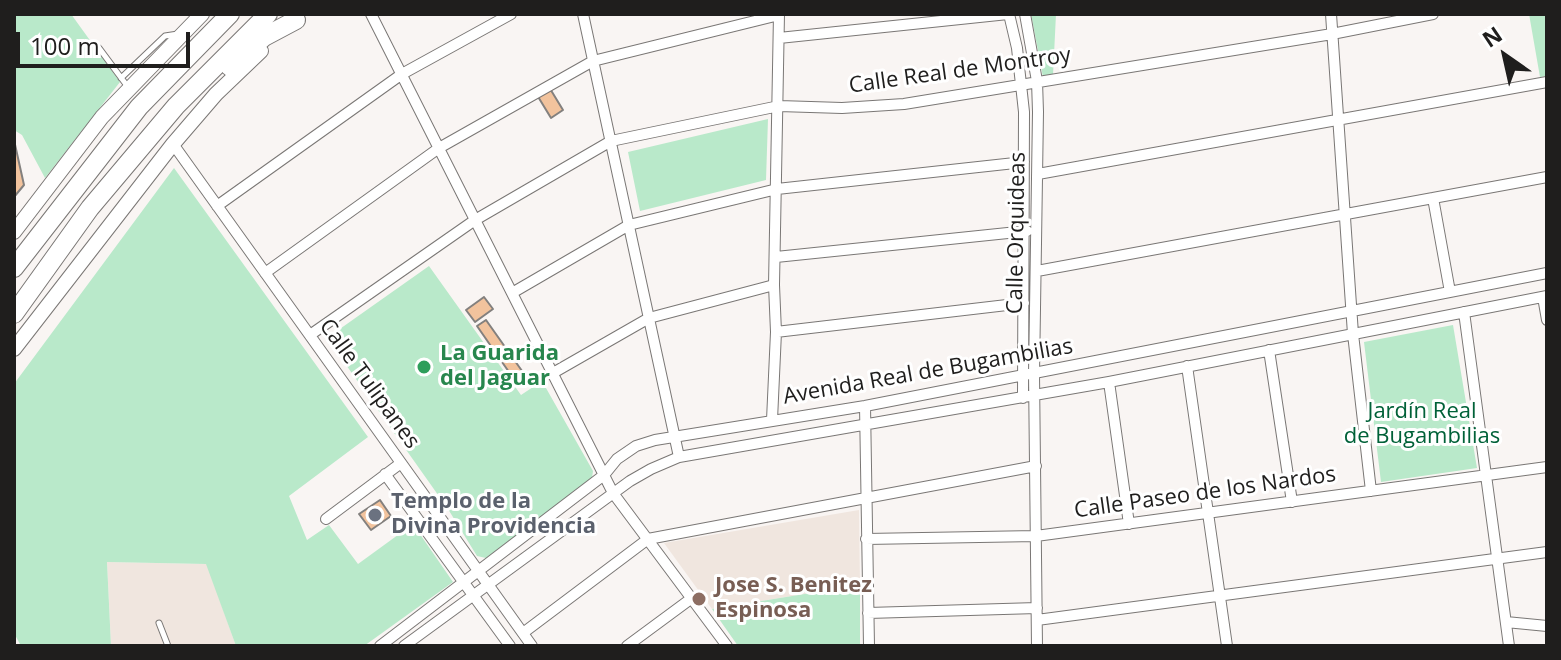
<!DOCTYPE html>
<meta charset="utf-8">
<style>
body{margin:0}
#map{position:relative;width:1561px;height:660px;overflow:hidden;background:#f9f5f3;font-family:"Open Sans",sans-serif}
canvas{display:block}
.frame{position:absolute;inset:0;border:16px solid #1f1e1d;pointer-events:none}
.north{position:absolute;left:1465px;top:16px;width:80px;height:80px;-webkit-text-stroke:6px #fff;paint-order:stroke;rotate:326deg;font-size:22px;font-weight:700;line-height:32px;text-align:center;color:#1f1e1d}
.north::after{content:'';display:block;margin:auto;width:28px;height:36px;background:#1f1e1d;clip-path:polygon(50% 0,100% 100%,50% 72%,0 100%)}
.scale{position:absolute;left:16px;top:32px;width:174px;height:36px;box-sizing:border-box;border:4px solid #1f1e1d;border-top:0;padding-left:10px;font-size:24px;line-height:28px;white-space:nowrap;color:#1f1e1d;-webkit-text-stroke:6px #fff;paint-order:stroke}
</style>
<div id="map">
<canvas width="1561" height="660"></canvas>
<div class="frame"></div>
<div class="north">N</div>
<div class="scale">100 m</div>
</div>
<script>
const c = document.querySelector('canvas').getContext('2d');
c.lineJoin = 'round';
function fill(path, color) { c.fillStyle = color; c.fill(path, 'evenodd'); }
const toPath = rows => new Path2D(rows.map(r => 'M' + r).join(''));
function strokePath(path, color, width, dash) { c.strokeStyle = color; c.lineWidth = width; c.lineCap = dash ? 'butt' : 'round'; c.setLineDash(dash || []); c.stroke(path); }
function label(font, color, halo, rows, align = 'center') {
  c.font = font + ' "Open Sans",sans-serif'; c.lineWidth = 6; c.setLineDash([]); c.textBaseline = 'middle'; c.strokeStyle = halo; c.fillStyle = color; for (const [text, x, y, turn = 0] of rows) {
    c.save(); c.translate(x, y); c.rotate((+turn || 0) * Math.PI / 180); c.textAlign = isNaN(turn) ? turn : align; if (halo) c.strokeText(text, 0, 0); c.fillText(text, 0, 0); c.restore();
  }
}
fill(toPath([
 [859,510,860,585,712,609,664,543],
 [107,562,207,564,236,646,111,646]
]), '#f0e6df');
fill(toPath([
 [14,14,71,14,120,82,45,178,22,135,14,130],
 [1031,14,1056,14,1053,75,1043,77],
 [1529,14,1547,14,1547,76,1540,77],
 [768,119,766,180,640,211,628,152],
 [174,168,368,437,289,496,307,540,329,525,358,564,413,524,453,582,364,646,236,646,206,564,107,562,111,646,21,646,14,633,14,384],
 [429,266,521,395,542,381,593,471,592,478,486,558,477,556,448,509,327,338],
 [1453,325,1477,468,1381,482,1364,342],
 [860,585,860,646,738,646,712,609]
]), '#b9e9ca');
const building = toPath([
 [549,87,563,110,551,118,537,95,549,87],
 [14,140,24,185,14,197,14,140],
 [484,297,493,309,475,322,466,310,484,297],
 [486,320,527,378,518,385,477,326,486,320],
 [380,500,391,516,371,530,359,514,380,500]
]);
fill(building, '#f2c39d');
strokePath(building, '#83807e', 2);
const lane = toPath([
 [99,48,128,87],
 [121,78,165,36,178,34],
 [159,623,168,646]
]);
const street = toPath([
 [371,14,613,493,727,646],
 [583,14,679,457],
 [1009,14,1017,48,1024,112,1023,398],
 [1025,14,1037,81,1038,112,1034,374,1037,646],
 [1331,14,1353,334,1371,491],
 [779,38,1008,14],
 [173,144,532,646],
 [1038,174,1547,82],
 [1433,198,1450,292],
 [217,206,402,74,511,14],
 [776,257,1027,231],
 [1037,271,1547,177],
 [265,273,439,148,593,61,779,15],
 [512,293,629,225,777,189,1024,162],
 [1543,297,1547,320],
 [1464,312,1509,646],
 [776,332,1024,303],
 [310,335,475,220,611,141,779,106,842,108,904,104,1332,34,1433,14],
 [1269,350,1292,502],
 [1187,366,1227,646],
 [553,373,649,318,774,285],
 [1109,382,1129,524],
 [865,406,869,646],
 [772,420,776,332,774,285,779,14],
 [385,474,510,646],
 [326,519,401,463],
 [866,539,1036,536,1547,467],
 [868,613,1037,608],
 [1037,620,1547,552],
 [1506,622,1547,626],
 [523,633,648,539,1036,466],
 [380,646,604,475,617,459,636,446,655,440,865,406,1547,273],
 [404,646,630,481,651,469,679,457,1109,382,1547,296],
 [627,646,692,598]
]);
const secondary = toPath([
 [14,232,102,117,202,14],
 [14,349,173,144,216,94,261,51]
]);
const highway = toPath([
 [230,67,264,37,296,20],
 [14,268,139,107,230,14],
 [14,314,90,208,176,106,268,14]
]);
strokePath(lane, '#7a7775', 7);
strokePath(street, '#7a7775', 12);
strokePath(secondary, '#7a7775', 16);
strokePath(highway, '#7a7775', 20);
strokePath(lane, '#fff', 5);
strokePath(street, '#fff', 10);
strokePath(secondary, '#fff', 14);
strokePath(highway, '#fff', 18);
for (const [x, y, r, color] of [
 [424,367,8,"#2e9e5b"],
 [375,515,8,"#6b7280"],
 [699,599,8,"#8d6e63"]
]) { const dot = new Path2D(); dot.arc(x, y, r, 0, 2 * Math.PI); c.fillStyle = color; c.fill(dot); strokePath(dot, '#fff', 3); }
label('22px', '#1f1e1d', '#fff', [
 ["Calle Real de Montroy",960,71,-8],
 ["Calle Orquideas",1017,233,-89],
 ["Avenida Real de Bugambilias",928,372,-10],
 ["Calle Tulipanes",369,384,54],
 ["Calle Paseo de los Nardos",1205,493,-8]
]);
label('bold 22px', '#27864d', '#fff', [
 ["La Guarida",440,354],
 ["del Jaguar",440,379]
], 'left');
label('22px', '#006138', '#fff', [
 ["Jardín Real",1422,412],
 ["de Bugambilias",1422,437]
]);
label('bold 22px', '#5b616d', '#fff', [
 ["Templo de la",391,502],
 ["Divina Providencia",391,527]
], 'left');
label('bold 22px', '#785e54', '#fff', [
 ["Jose S. Benitez",715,586],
 ["Espinosa",715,611]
], 'left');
</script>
